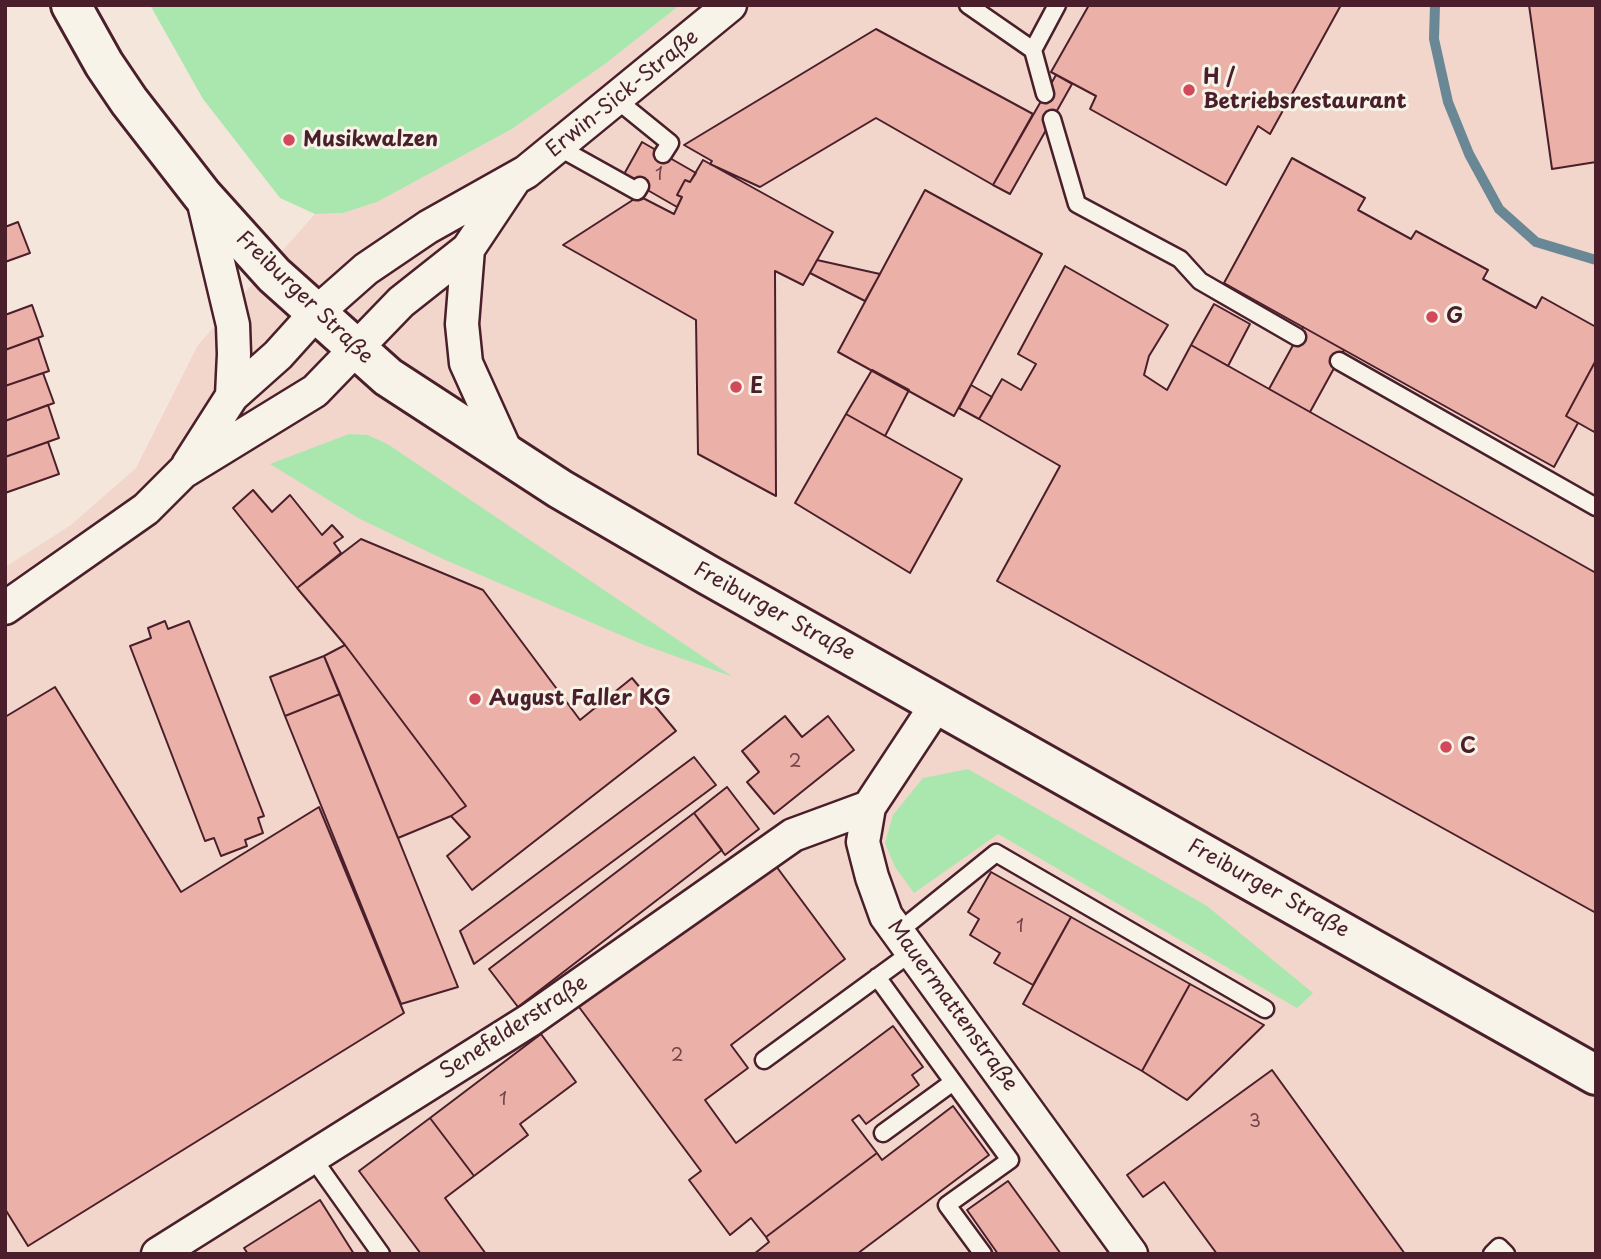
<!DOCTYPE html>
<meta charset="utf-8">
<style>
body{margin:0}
#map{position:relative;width:1601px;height:1259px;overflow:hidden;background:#f5e6db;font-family:"Playpen Sans",sans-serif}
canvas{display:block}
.frame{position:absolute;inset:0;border:7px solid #4a1f2b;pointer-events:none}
</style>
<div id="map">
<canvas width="1601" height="1259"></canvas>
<div class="frame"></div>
</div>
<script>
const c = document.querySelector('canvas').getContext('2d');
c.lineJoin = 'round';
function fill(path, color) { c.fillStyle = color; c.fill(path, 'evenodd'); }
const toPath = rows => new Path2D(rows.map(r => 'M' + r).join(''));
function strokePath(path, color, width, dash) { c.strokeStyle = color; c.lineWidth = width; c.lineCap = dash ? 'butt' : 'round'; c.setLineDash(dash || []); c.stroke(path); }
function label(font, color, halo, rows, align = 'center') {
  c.font = font + ' "Playpen Sans",sans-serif'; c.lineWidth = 6; c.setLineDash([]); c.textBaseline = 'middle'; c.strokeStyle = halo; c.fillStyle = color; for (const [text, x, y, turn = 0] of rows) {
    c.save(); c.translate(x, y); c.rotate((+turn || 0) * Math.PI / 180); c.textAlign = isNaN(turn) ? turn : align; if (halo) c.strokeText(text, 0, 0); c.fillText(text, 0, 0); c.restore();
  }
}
fill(toPath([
 [680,5,1596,5,1596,1254,5,1254,5,567,71,525,136,468,198,345,315,214,343,213,377,202,512,129,605,64]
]), '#f2d6cb');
fill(toPath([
 [150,5,680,5,605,64,512,129,377,202,343,213,315,214,280,198,203,99],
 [349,434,368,435,389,445,733,677,644,645,443,559,358,518,270,464],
 [968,769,1207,906,1313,993,1297,1008,998,834,914,893,895,867,885,843,893,815,923,778]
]), '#aae7ae');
strokePath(toPath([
 [1435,5,1434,39,1448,102,1469,154,1499,209,1536,242,1596,260]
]), '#698795', 10);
const building = toPath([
 [1089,5,1341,5,1270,134,1258,126,1226,185,1090,109,1096,96,1051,72,1089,5],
 [1529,5,1596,5,1596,162,1552,169,1529,5],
 [876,29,1033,114,993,185,876,118,760,187,710,164,712,161,684,145,876,29],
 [1056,75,1072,84,1010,194,993,185,1056,75],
 [642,142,696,173,690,182,685,180,677,195,682,197,677,207,623,176,642,142],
 [1292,158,1365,198,1358,210,1411,239,1416,231,1488,270,1483,279,1536,308,1542,297,1596,327,1596,360,1566,416,1578,423,1554,467,1224,283,1292,158],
 [703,160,833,232,803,285,775,271,776,496,698,454,696,320,563,245,639,196,674,214,682,197,677,195,685,180,690,182,703,160],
 [925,190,1042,254,954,416,838,352,925,190],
 [18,222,30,253,5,262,5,227,18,222],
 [817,260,880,274,865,301,810,273,817,260],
 [1065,266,1168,325,1149,356,1144,375,1167,390,1191,345,1596,573,1596,913,997,581,1060,466,979,419,1002,379,1021,390,1036,364,1018,354,1065,266],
 [1214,304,1250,324,1228,366,1191,345,1214,304],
 [32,305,43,336,5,350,5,315,32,305],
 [1303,327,1344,350,1310,412,1269,389,1303,327],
 [38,338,49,371,5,386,5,350,38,338],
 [1596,360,1596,433,1566,416,1596,360],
 [872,370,909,390,885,436,846,414,872,370],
 [43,373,54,403,5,421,5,386,43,373],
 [971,385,992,397,979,419,959,408,971,385],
 [48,405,59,438,5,457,5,421,48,405],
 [846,414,962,479,910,573,795,503,846,414],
 [48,442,59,474,5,493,5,457,48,442],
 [253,490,272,512,290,495,322,535,332,525,343,537,334,543,341,553,297,588,233,508,253,490],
 [361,539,483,590,580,720,632,678,676,731,472,890,447,856,470,837,451,816,466,806,345,645,297,588,361,539],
 [165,621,168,629,189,621,264,816,258,818,263,833,245,840,247,846,221,856,214,838,205,841,130,646,151,638,148,628,165,621],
 [345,645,466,806,451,816,398,838,324,656,345,645],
 [324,656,340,694,285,716,270,677,324,656],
 [55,687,181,892,319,807,404,1013,28,1246,5,1209,5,717,55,687],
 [340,694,458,987,401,1004,285,716,340,694],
 [785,716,802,737,828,716,854,750,774,814,747,782,759,772,742,751,785,716],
 [694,757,716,785,474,964,460,931,694,757],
 [727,787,759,829,725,855,694,813,727,787],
 [694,813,722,850,518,1007,489,969,694,813],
 [773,862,845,959,731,1045,748,1068,705,1100,736,1143,893,1026,923,1067,912,1075,919,1085,866,1124,859,1115,852,1120,877,1153,766,1237,751,1218,730,1235,689,1180,701,1171,579,1007,773,862],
 [991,872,1071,917,1033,985,994,963,1000,953,970,935,979,919,968,912,991,872],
 [1071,917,1190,984,1142,1071,1023,1004,1071,917],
 [1190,984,1264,1025,1187,1100,1142,1071,1190,984],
 [541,1034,576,1082,520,1124,528,1135,474,1176,430,1118,541,1034],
 [1272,1070,1405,1254,1217,1254,1164,1182,1143,1197,1127,1175,1272,1070],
 [953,1106,989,1155,857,1254,754,1254,769,1242,766,1237,877,1153,882,1160,953,1106],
 [430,1118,474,1176,445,1198,486,1254,421,1254,359,1171,430,1118],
 [1008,1181,1061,1254,998,1254,967,1210,1008,1181],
 [320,1200,354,1254,248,1254,244,1248,320,1200]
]);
fill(building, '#ebb0a7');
strokePath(building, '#4a1f2b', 2);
const service = toPath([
 [968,5,1033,50,1057,5],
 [1033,50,1045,94],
 [617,100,670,143,663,154],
 [1052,119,1077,204,1180,259,1200,281,1297,337],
 [558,147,637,191,640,186],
 [1339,361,1596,507],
 [898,932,996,853,1265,1009],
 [877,977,1010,1160,947,1205,983,1254],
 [764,1060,912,952],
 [883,1133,953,1082],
 [312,1157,381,1254],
 [1492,1254,1499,1247,1506,1254]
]);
const minor = toPath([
 [468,249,462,324,466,363,508,456],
 [232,396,278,355,315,314,366,269,428,227,526,172,730,5],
 [188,465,232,396,234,354,233,325,202,195],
 [5,608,146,509,183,472,315,391,401,302,468,249,514,180],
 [937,704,869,807,863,842,872,877,886,916,1131,1254],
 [158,1254,530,1020,793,835,869,807]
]);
const tertiary = toPath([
 [71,5,104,64,129,101,202,195,274,275,388,377,560,489,708,575,1596,1075]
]);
strokePath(service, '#4a1f2b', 21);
strokePath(minor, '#4a1f2b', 37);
strokePath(tertiary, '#4a1f2b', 44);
strokePath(service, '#f7f3e8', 16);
strokePath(minor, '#f7f3e8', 32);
strokePath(tertiary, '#f7f3e8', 38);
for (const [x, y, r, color] of [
 [1189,90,7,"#d1495b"],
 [289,140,7,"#d1495b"],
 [1432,317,7,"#d1495b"],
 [736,387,7,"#d1495b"],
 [475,699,7,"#d1495b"],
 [1446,747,7,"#d1495b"]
]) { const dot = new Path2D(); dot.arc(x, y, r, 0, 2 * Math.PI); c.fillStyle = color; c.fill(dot); strokePath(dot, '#f7f3e8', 2.5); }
label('18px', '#72434a', null, [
 ["1",659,175],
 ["2",795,762],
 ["1",1020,927],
 ["2",677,1056],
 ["1",503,1100],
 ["3",1255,1122]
]);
label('bold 21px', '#4a1f2b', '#f7f3e8', [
 ["H /",1203,78],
 ["Betriebsrestaurant",1203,102],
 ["Musikwalzen",303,140],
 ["G",1446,317],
 ["E",750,387],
 ["August Faller KG",489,699],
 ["C",1460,747]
], 'left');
label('21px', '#4a1f2b', '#f7f3e8', [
 ["Erwin-Sick-Straße",623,94,-39],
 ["Freiburger Straße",304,298,44],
 ["Freiburger Straße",774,612,29],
 ["Freiburger Straße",1268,889,29],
 ["Mauermattenstraße",952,1006,54],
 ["Senefelderstraße",514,1028,-33]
]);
</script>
